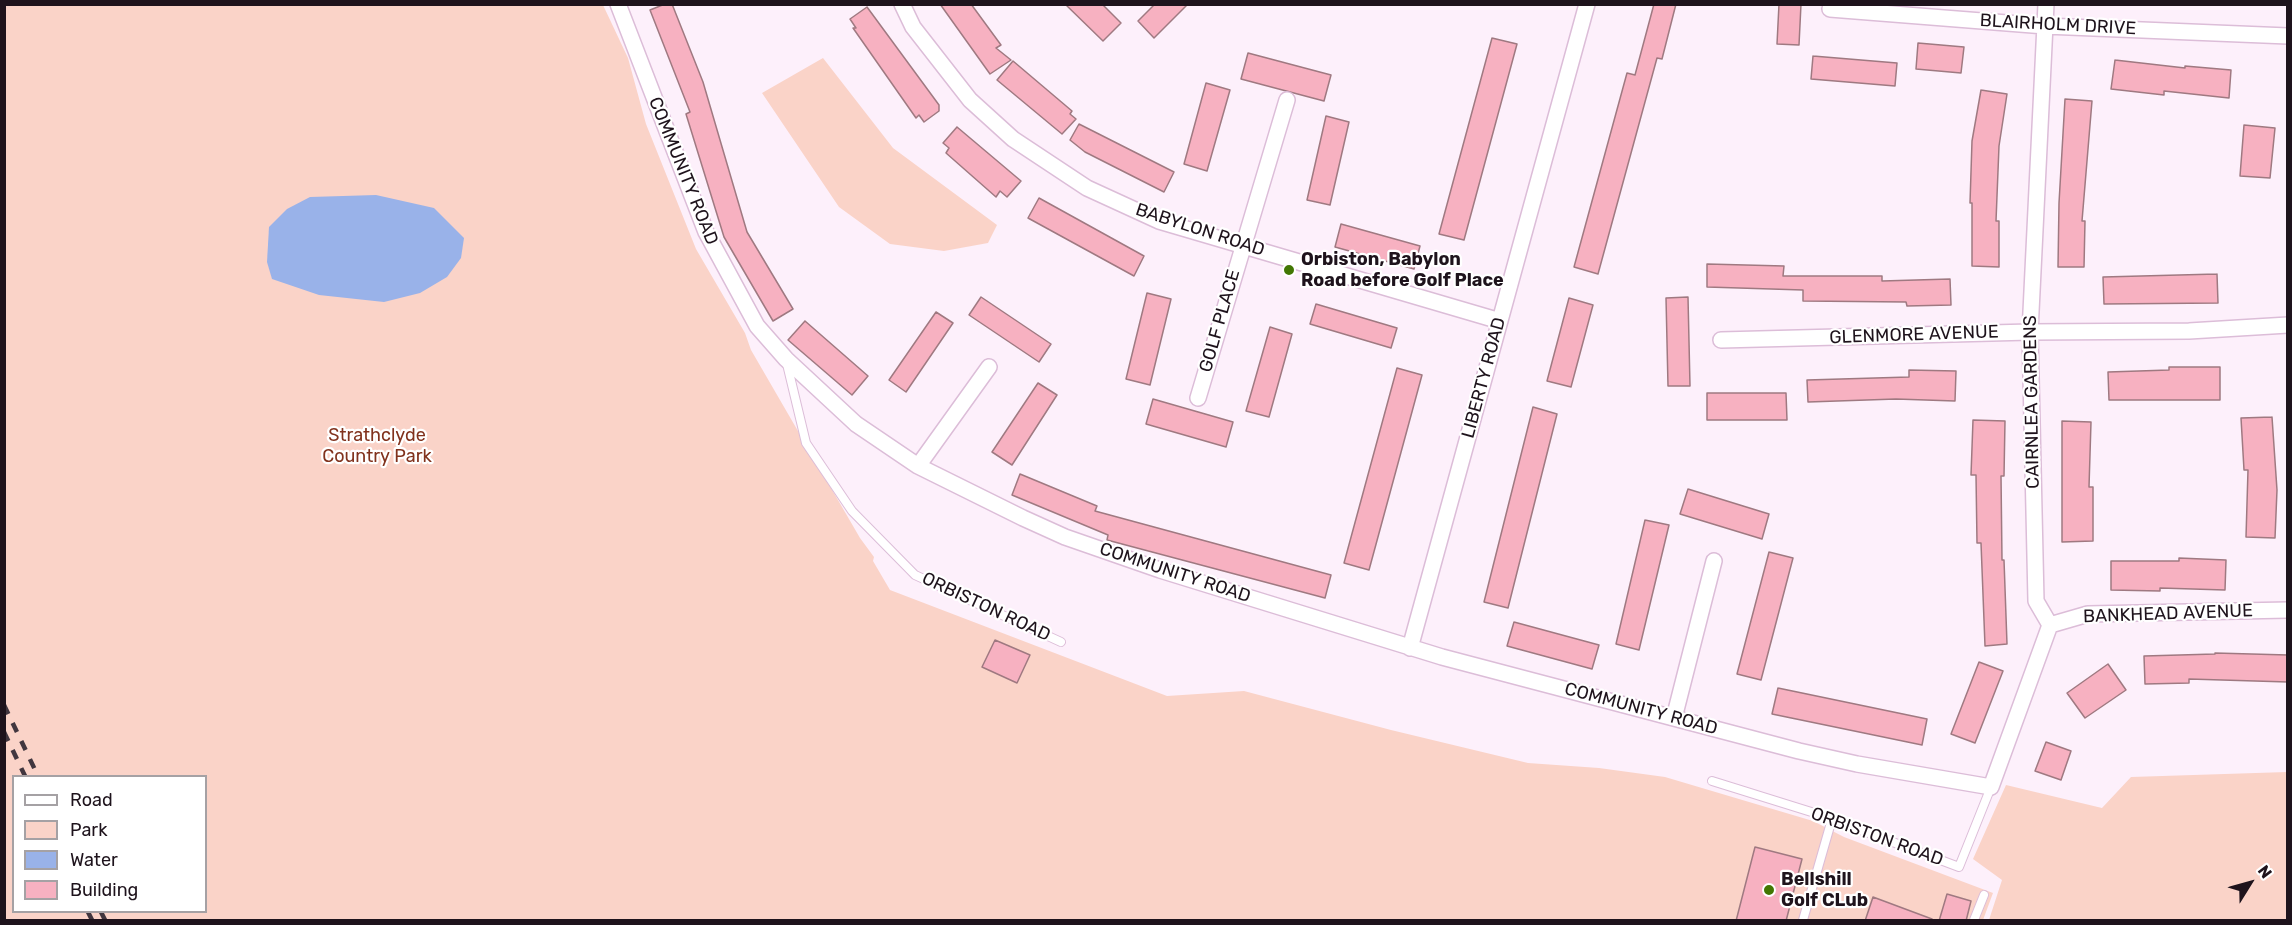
<!DOCTYPE html>
<style>
body{margin:0}
#map{position:relative;width:2292px;height:925px;overflow:hidden;background:#fdf0fb;font-family:Rubik,sans-serif}
canvas{display:block}
.frame{position:absolute;inset:0;border:6px solid #1e131c;pointer-events:none}
.legend{position:absolute;left:12px;top:775px;width:195px;height:138px;box-sizing:border-box;background:#fff;border:2px solid #a5a1a4;margin:0;padding:8px 10px;list-style:none;font-size:18px;color:#1e131c}
.legend li{display:flex;align-items:center;gap:12px;height:30px}
.legend b{width:30px;border:2px solid #a5a1a4}
.north{position:absolute;left:2220px;top:853px;width:60px;height:60px;-webkit-text-stroke:4px #fff;paint-order:stroke;rotate:53deg;font-size:16px;font-weight:700;line-height:24px;text-align:center;color:#1e131c}
.north::after{content:'';display:block;margin:auto;width:21px;height:27px;background:#1e131c;clip-path:polygon(50% 0,100% 100%,50% 72%,0 100%)}
</style>
<div id="map">
<canvas width="2292" height="925"></canvas>
<div class="frame"></div>
<ul class="legend">
<li><b style="height:8px;background:#fff"></b>Road</li>
<li><b style="height:16px;background:#fad3c8"></b>Park</li>
<li><b style="height:16px;background:#99b2e9"></b>Water</li>
<li><b style="height:16px;background:#f7b1c1"></b>Building</li>
</ul>
<div class="north">N</div>
</div>
<script>
const c = document.querySelector('canvas').getContext('2d');
c.lineJoin = 'round';
function fill(path, color) { c.fillStyle = color; c.fill(path, 'evenodd'); }
const toPath = rows => new Path2D(rows.map(r => 'M' + r).join(''));
function strokePath(path, color, width, dash) { c.strokeStyle = color; c.lineWidth = width; c.lineCap = dash ? 'butt' : 'round'; c.setLineDash(dash || []); c.stroke(path); }
function label(font, color, halo, rows, align = 'center') {
  c.font = font + ' Rubik,sans-serif'; c.lineWidth = 4.5; c.setLineDash([]); c.textBaseline = 'middle'; c.strokeStyle = halo; c.fillStyle = color; for (const [text, x, y, turn = 0] of rows) {
    c.save(); c.translate(x, y); c.rotate((+turn || 0) * Math.PI / 180); c.textAlign = isNaN(turn) ? turn : align; if (halo) c.strokeText(text, 0, 0); c.fillText(text, 0, 0); c.restore();
  }
}
fill(toPath([
 [5,4,603,5,628,58,646,124,696,249,745,333,751,350,860,538,874,557,873,561,890,590,1167,696,1244,691,1391,730,1528,763,1599,768,1665,777,1813,821,1844,837,1993,893,1983,920,5,920],
 [14,776,206,776,206,912,14,912],
 [823,58,893,148,997,225,988,243,944,251,890,244,839,207,762,93],
 [2287,772,2287,920,1989,920,2002,880,1973,859,2006,785,2102,808,2131,777]
]), '#fad3c8');
fill(toPath([
 [376,195,434,208,464,238,461,258,447,277,420,293,384,302,319,295,272,279,267,262,269,227,287,209,310,197]
]), '#99b2e9');
const building = toPath([
 [665,4,672,4,703,82,747,232,793,309,773,321,724,237,686,114,690,112,650,10,665,4],
 [940,4,971,4,1001,45,996,48,1011,60,990,74,940,4],
 [1065,4,1102,4,1121,23,1103,41,1065,4],
 [1155,4,1188,4,1154,38,1138,21,1155,4],
 [1654,4,1676,4,1662,59,1657,58,1598,274,1574,267,1627,73,1635,75,1654,4],
 [1779,4,1801,4,1799,45,1777,44,1779,4],
 [867,7,939,105,939,111,924,122,919,115,916,118,853,28,856,28,850,19,867,7],
 [1492,38,1517,44,1464,240,1439,234,1492,38],
 [1918,43,1964,47,1961,73,1916,69,1918,43],
 [1248,53,1331,75,1324,101,1241,79,1248,53],
 [1813,56,1897,63,1895,86,1811,79,1813,56],
 [2115,60,2185,68,2185,66,2231,70,2229,98,2164,91,2164,95,2111,89,2115,60],
 [1013,61,1072,111,1070,114,1076,119,1062,134,997,80,1013,61],
 [1206,83,1230,90,1207,171,1184,164,1206,83],
 [1981,90,2007,94,1999,146,1996,221,1999,221,1999,267,1972,266,1972,203,1970,203,1972,141,1981,90],
 [2065,99,2092,101,2082,221,2085,221,2084,267,2058,267,2059,203,2065,99],
 [1326,116,1349,122,1330,205,1307,200,1326,116],
 [1079,124,1174,172,1164,192,1085,152,1070,140,1079,124],
 [2244,125,2275,128,2270,178,2240,176,2244,125],
 [957,127,1021,181,1007,197,1000,191,996,197,946,153,949,148,943,143,957,127],
 [1039,198,1144,256,1134,276,1028,218,1039,198],
 [1341,224,1420,246,1414,269,1335,247,1341,224],
 [1707,264,1784,266,1783,276,1882,276,1882,281,1950,279,1951,305,1907,306,1906,302,1803,301,1803,290,1707,287,1707,264],
 [2217,274,2218,303,2104,304,2103,277,2217,274],
 [1147,293,1171,299,1150,385,1126,379,1147,293],
 [981,297,1051,344,1039,362,969,315,981,297],
 [1688,297,1690,386,1668,386,1666,298,1688,297],
 [1569,298,1593,305,1571,387,1547,381,1569,298],
 [1316,304,1397,328,1391,348,1310,324,1316,304],
 [936,312,953,323,906,392,889,380,936,312],
 [805,321,868,376,852,395,788,340,805,321],
 [1270,327,1292,334,1269,417,1246,411,1270,327],
 [2169,367,2220,367,2220,400,2109,400,2108,372,2169,370,2169,367],
 [1397,368,1422,375,1369,570,1344,563,1397,368],
 [1909,370,1956,371,1955,401,1896,399,1808,402,1807,380,1909,377,1909,370],
 [1038,383,1057,395,1012,465,992,452,1038,383],
 [1707,393,1786,393,1787,420,1707,420,1707,393],
 [1153,399,1233,422,1226,447,1146,424,1153,399],
 [1533,407,1557,414,1508,608,1484,602,1533,407],
 [2272,417,2277,490,2275,538,2246,537,2248,470,2244,470,2241,418,2272,417],
 [1973,420,2005,421,2004,476,2001,476,2002,560,2004,560,2007,644,1985,646,1981,543,1977,543,1976,475,1971,475,1973,420],
 [2062,421,2091,422,2089,487,2093,487,2093,541,2062,542,2062,421],
 [1020,474,1097,506,1095,511,1331,575,1325,598,1107,540,1108,535,1012,495,1020,474],
 [1688,489,1769,514,1762,539,1680,514,1688,489],
 [1645,520,1669,525,1639,650,1616,644,1645,520],
 [1769,552,1793,558,1761,680,1737,674,1769,552],
 [2179,558,2226,560,2225,590,2160,588,2160,591,2111,590,2111,561,2179,561,2179,558],
 [1514,622,1599,645,1592,669,1507,646,1514,622],
 [995,640,1030,655,1017,683,982,667,995,640],
 [2215,653,2288,655,2288,682,2189,679,2189,683,2145,684,2144,656,2215,654,2215,653],
 [1979,662,2003,671,1975,743,1951,734,1979,662],
 [2108,664,2126,690,2085,718,2067,693,2108,664],
 [1778,688,1927,719,1922,745,1772,714,1778,688],
 [2046,742,2071,751,2061,780,2035,771,2046,742],
 [1755,847,1802,859,1786,921,1736,921,1755,847],
 [1947,894,1971,901,1966,921,1939,921,1947,894],
 [1873,897,1932,919,1931,921,1865,921,1873,897]
]);
fill(building, '#f7b1c1');
strokePath(building, '#9f7981', 1.5);
const lane = toPath([
 [787,364,806,443,852,511,915,575,1061,642],
 [1712,781,1821,815,1959,867,1991,787],
 [1803,920,1832,819],
 [1974,920,1984,895]
]);
const street = toPath([
 [618,4,706,232,757,326,786,359,856,424,918,466,1023,518,1065,537,1160,570,1442,657,1799,751,1857,764,1991,787,2050,625],
 [902,4,913,27,970,100,1013,139,1087,188,1159,221,1500,321],
 [2046,4,2030,332,2036,601,2050,625],
 [1830,9,2045,26,2288,36],
 [1721,340,2030,332,2189,331,2288,325],
 [1198,398,1287,100],
 [918,466,989,367],
 [2050,625,2088,614,2288,610],
 [1410,648,1587,4],
 [1674,718,1714,561]
]);
strokePath(lane, '#dcbdd8', 10);
strokePath(street, '#dcbdd8', 18);
strokePath(lane, '#fff', 8);
strokePath(street, '#fff', 15);
strokePath(toPath([
 [4,705,38,776],
 [4,732,25,776],
 [88,912,92,920],
 [101,912,105,920]
]), '#41363f', 4.5, [10, 10]);
for (const [x, y, r, color] of [
 [1289,270,6,"#427703"],
 [1769,890,6,"#427703"]
]) { const dot = new Path2D(); dot.arc(x, y, r, 0, 2 * Math.PI); c.fillStyle = color; c.fill(dot); strokePath(dot, '#fff', 2); }
label('18px', '#1e131c', '#fff', [
 ["BLAIRHOLM DRIVE",2058,25,3],
 ["COMMUNITY ROAD",683,171,68],
 ["BABYLON ROAD",1200,230,18],
 ["GOLF PLACE",1220,321,-74],
 ["GLENMORE AVENUE",1914,335,-2],
 ["LIBERTY ROAD",1484,378,-75],
 ["CAIRNLEA GARDENS",2032,402,-91],
 ["COMMUNITY ROAD",1175,573,18],
 ["ORBISTON ROAD",986,607,25],
 ["BANKHEAD AVENUE",2168,614,-2],
 ["COMMUNITY ROAD",1641,709,15],
 ["ORBISTON ROAD",1877,837,20]
]);
label('bold 18px', '#1e131c', '#fff', [
 ["Orbiston, Babylon",1301,260],
 ["Road before Golf Place",1301,281],
 ["Bellshill",1781,880],
 ["Golf CLub",1781,901]
], 'left');
label('18px', '#81321d', '#fff', [
 ["Strathclyde",377,436],
 ["Country Park",377,457]
]);
</script>
